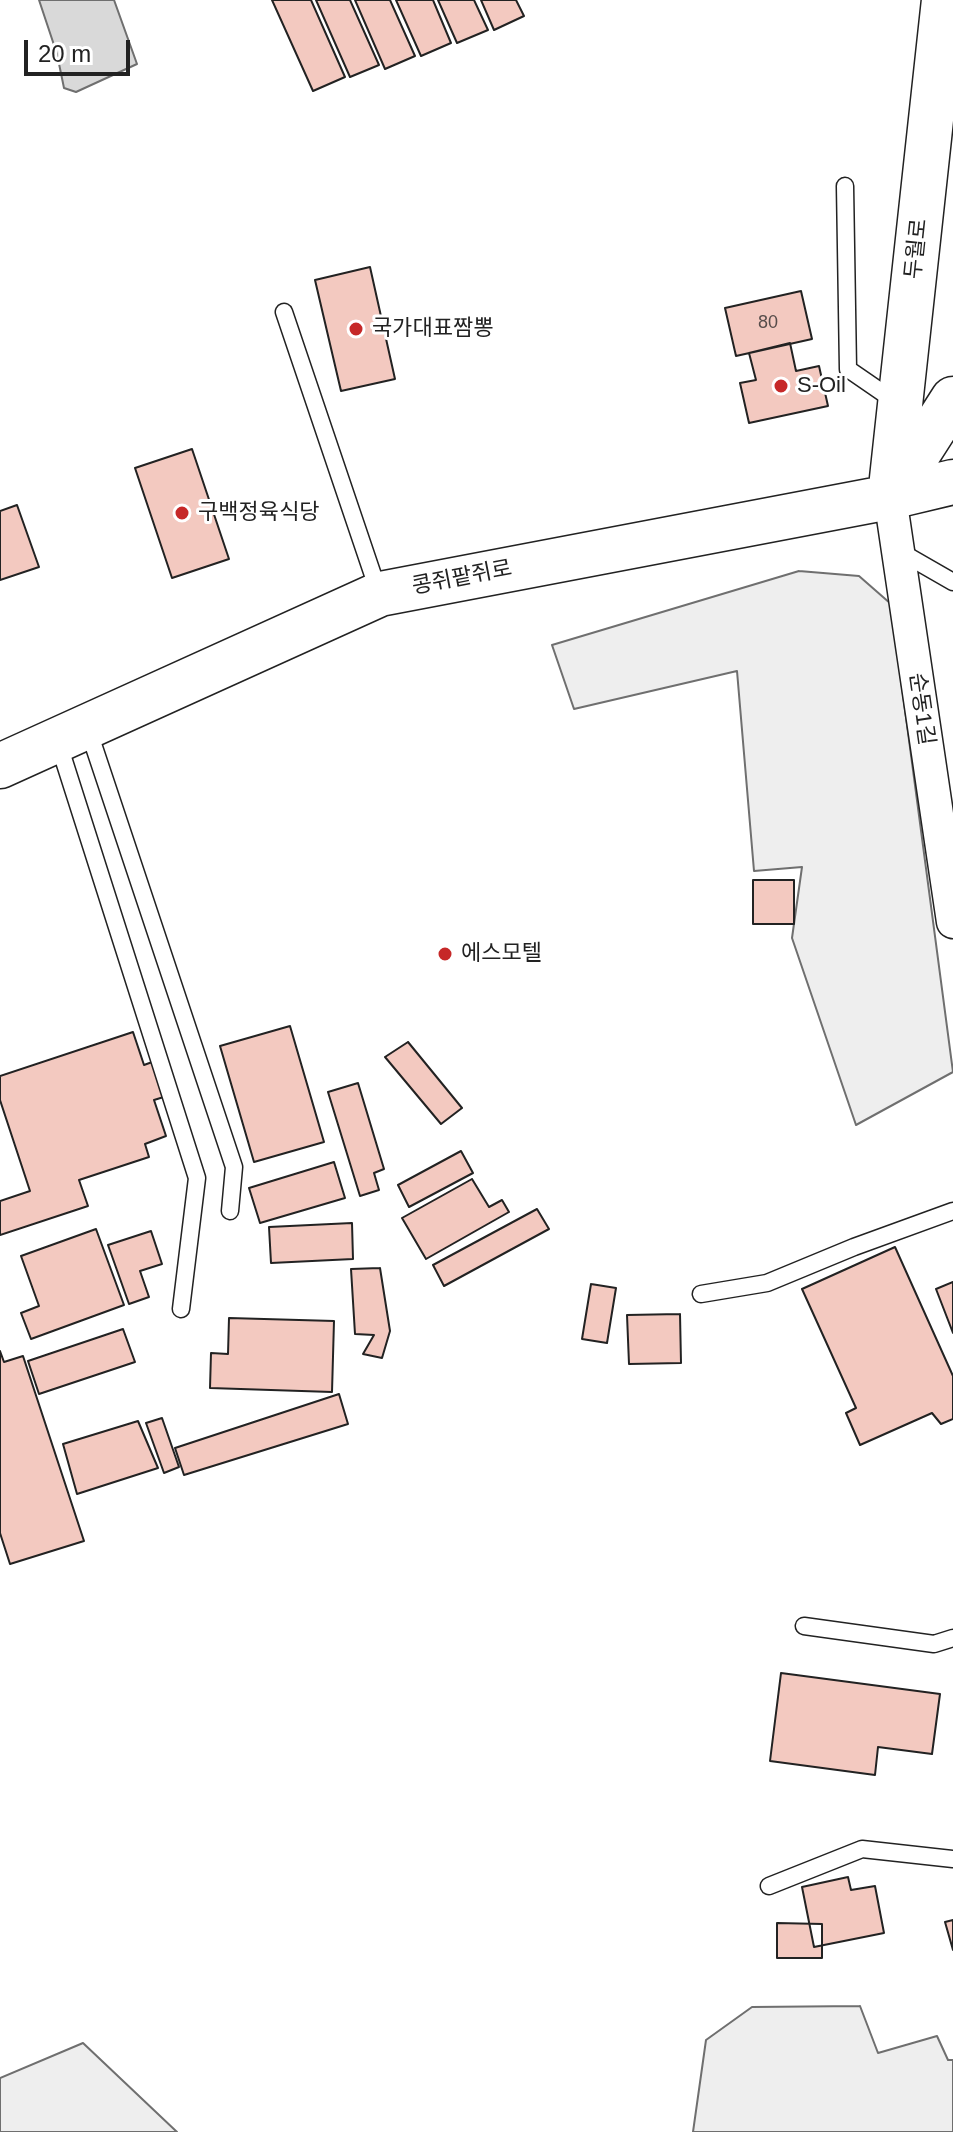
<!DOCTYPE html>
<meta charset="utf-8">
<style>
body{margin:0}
#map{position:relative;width:953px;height:2132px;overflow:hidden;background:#fff;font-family:Helvetica,sans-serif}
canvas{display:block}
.scale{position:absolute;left:24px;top:40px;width:106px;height:36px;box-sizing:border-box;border:4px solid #222;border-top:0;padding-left:10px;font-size:24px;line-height:28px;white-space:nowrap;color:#222;-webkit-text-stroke:6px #fff;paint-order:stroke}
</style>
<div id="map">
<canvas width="953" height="2132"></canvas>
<div class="scale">20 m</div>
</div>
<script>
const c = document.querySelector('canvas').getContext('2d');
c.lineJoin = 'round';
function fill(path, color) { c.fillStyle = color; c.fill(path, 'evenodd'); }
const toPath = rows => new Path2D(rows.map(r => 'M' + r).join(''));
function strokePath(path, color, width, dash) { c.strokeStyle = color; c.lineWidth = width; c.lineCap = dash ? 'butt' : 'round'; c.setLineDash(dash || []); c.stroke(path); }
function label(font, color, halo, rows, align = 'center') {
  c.font = font + ' Helvetica,"Noto Sans KR",sans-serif'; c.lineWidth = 6; c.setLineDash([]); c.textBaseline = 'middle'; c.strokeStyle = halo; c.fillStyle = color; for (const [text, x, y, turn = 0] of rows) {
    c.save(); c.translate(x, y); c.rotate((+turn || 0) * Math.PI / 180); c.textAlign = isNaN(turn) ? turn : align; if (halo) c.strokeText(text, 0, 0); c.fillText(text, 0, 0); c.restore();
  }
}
const green = toPath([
 [799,571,859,576,891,604,953,1072,856,1125,792,938,802,867,754,871,737,671,574,709,552,645,799,571],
 [860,2006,878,2053,937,2036,948,2060,953,2060,953,2132,693,2132,706,2040,752,2007,860,2006],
 [83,2043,177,2132,0,2132,0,2078,83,2043]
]);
fill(green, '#eee');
strokePath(green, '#6f6f6f', 2);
const water = toPath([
 [39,0,114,0,137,64,76,92,64,88,57,54,39,0]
]);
fill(water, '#d9d9d9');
strokePath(water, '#6f6f6f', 2);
const building = toPath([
 [272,0,311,0,345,77,313,91,272,0],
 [316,0,350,0,379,65,350,77,316,0],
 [355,0,390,0,415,56,385,69,355,0],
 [396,0,433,0,451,43,421,56,396,0],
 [438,0,474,0,488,30,457,43,438,0],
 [481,0,516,0,524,16,494,30,481,0],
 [370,267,395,379,341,391,315,280,370,267],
 [801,291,812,339,736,356,725,308,801,291],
 [790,343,796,371,819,366,828,406,749,423,740,383,756,380,749,353,790,343],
 [192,449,229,559,172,578,135,468,192,449],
 [17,505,39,567,0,580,0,511,17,505],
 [753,880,794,880,794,924,753,924,753,880],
 [290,1026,324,1142,254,1162,220,1046,290,1026],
 [133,1032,144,1065,155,1061,167,1096,154,1100,166,1136,145,1144,149,1157,79,1180,88,1206,0,1235,0,1201,30,1191,0,1100,0,1076,133,1032],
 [408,1042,462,1108,441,1124,385,1057,408,1042],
 [358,1083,384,1169,374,1173,379,1190,360,1196,328,1092,358,1083],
 [461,1151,473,1173,409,1207,398,1185,461,1151],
 [334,1162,345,1198,260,1223,249,1188,334,1162],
 [472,1179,489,1207,502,1200,509,1212,426,1259,402,1218,472,1179],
 [537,1209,549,1229,444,1286,433,1265,537,1209],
 [352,1223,353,1259,271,1263,269,1227,352,1223],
 [96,1229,124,1305,31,1339,21,1313,39,1306,21,1256,96,1229],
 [151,1231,162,1264,140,1271,149,1297,129,1304,108,1245,151,1231],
 [895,1247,953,1376,953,1419,941,1424,932,1413,860,1445,846,1413,856,1408,802,1289,895,1247],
 [380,1268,390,1331,382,1358,363,1354,374,1335,355,1334,351,1269,380,1268],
 [953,1282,953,1333,936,1289,953,1282],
 [591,1284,616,1288,607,1343,582,1339,591,1284],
 [680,1314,681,1363,629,1364,627,1315,680,1314],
 [229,1318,334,1321,332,1392,210,1388,211,1353,228,1354,229,1318],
 [123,1329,135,1362,39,1394,28,1361,123,1329],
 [0,1351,4,1362,23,1356,84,1541,10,1564,0,1533,0,1351],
 [339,1394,348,1424,184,1475,175,1448,339,1394],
 [162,1418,179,1467,164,1473,146,1423,162,1418],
 [138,1421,158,1468,77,1494,63,1444,138,1421],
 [781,1673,940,1694,932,1754,878,1747,875,1775,770,1761,781,1673],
 [848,1877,851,1890,875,1886,884,1933,814,1947,802,1887,848,1877],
 [953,1920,953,1950,945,1922,953,1920],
 [777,1923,822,1924,822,1958,777,1958,777,1923]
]);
fill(building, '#f3c9c0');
strokePath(building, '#222', 2);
const lane = toPath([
 [845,186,848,369,896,402],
 [284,312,379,593],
 [899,551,953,582],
 [88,729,234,1167,230,1211],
 [58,742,197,1178,181,1309],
 [701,1294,767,1283,854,1247,953,1211],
 [804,1626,934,1644,953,1638],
 [769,1886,862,1849,953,1859]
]);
const street = toPath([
 [890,497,953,922]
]);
const secondary = toPath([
 [896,488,953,399],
 [890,497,944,0],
 [0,766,380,594,890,497,953,482]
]);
strokePath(lane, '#222', 19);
strokePath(street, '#222', 35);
strokePath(secondary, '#222', 47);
strokePath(lane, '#fff', 16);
strokePath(street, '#fff', 32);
strokePath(secondary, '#fff', 44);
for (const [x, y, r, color] of [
 [356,329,8,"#c62828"],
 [781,386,8,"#c62828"],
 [182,513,8,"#c62828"],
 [445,954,8,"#c62828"]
]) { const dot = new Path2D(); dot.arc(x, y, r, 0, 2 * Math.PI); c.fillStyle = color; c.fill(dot); strokePath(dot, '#fff', 3); }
label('18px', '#564c4a', null, [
 ["80",768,323]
]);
label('22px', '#222', '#fff', [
 ["두월로",917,249,-84],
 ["콩쥐팥쥐로",462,578,-11],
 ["순동1길",921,709,82]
]);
label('22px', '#222', '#fff', [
 ["국가대표짬뽕",372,329],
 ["S-Oil",797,386],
 ["구백정육식당",198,513],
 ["에스모텔",461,954]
], 'left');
</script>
